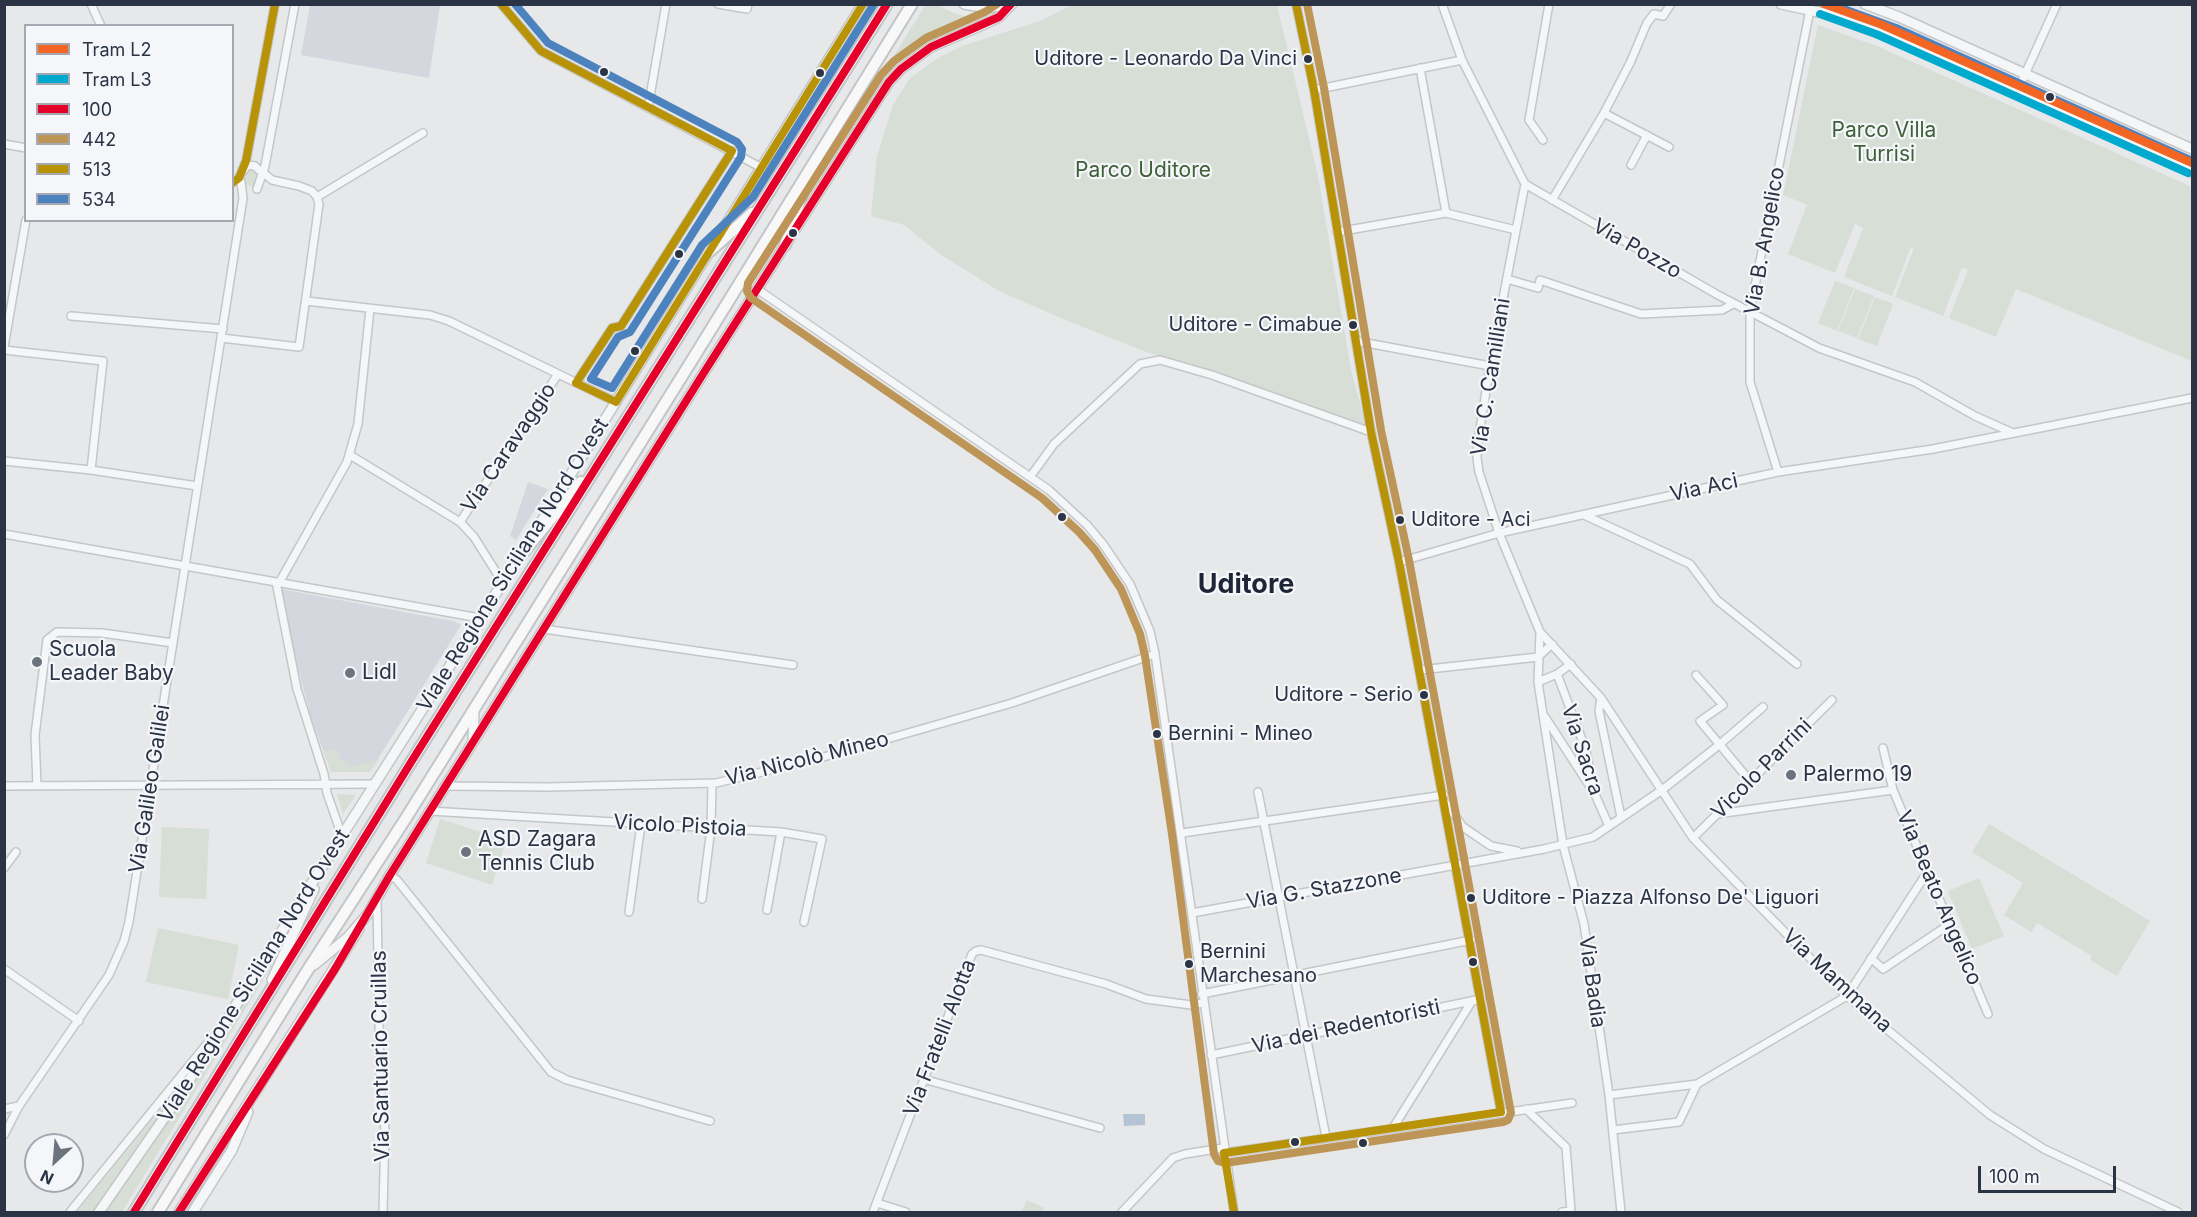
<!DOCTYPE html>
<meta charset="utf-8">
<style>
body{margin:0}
#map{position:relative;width:2197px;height:1217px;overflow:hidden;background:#e6e8ea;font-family:Inter,sans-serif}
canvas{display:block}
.frame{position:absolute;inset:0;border:6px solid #2b3445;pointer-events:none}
.legend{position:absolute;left:24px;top:24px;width:210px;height:198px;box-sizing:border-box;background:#f4f6f9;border:2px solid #a4a8b1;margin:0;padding:8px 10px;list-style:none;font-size:18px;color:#2b3445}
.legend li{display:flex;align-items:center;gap:12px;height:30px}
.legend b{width:30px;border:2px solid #a4a8b1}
.north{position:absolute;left:24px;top:1133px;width:60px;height:60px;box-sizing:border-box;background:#f4f6f9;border:2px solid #a4a8b1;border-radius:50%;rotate:206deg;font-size:16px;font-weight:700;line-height:24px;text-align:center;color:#2b3445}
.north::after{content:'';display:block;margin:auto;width:21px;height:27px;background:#6c737f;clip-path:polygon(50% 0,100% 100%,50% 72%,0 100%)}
.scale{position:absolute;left:1978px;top:1166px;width:138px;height:27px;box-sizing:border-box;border:3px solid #2b3445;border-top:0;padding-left:8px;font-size:18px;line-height:21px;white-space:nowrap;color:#2b3445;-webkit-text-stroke:4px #f4f6f9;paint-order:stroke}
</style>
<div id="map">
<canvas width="2197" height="1217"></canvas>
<div class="frame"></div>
<ul class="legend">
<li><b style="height:8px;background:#f26522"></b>Tram L2</li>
<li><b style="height:8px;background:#00a9ce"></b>Tram L3</li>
<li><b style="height:8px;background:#e4002b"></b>100</li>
<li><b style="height:8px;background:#bc9557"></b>442</li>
<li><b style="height:8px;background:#b89307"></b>513</li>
<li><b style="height:8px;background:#4c83be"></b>534</li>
</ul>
<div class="north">N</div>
<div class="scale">100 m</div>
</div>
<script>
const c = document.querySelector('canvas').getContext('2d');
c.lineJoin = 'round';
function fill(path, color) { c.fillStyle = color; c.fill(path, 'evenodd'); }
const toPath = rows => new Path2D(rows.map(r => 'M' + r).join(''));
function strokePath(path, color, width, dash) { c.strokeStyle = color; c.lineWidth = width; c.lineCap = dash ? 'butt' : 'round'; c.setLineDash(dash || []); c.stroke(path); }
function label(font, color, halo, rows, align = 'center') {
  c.font = font + ' Inter,sans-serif'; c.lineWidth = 4.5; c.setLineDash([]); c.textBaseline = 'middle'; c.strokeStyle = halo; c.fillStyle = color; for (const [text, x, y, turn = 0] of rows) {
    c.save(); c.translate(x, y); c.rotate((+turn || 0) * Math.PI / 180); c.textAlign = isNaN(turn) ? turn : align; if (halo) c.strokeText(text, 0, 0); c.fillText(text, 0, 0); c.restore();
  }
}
fill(toPath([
 [310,5,440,5,429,78,301,55],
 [528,482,548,489,516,540,510,536],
 [281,589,453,621,461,625,370,772,331,772,311,717,294,654]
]), '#d4d7dd');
fill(toPath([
 [926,4,937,5,956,14,971,18,947,27,923,40,900,56,883,73],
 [1074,4,1277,5,1318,176,1351,370,1366,425,1212,370,1149,353,1068,321,999,291,941,255,904,225,871,216,877,156,893,105,910,78,938,58,959,47,1040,21],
 [1818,25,1877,46,2192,187,2192,361,2016,289,1996,337,1949,318,1968,270,1962,267,1943,316,1895,297,1914,248,1911,247,1892,296,1844,277,1863,228,1855,224,1835,273,1788,254,1807,205,1820,210,1783,195],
 '243 178a8 8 0 1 1 16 0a8 8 0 1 1-16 0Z',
 [1835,281,1854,288,1837,331,1818,323],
 [1855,289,1874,296,1857,338,1838,331],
 [1875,297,1893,304,1877,346,1858,339],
 [337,748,341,761,347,760,348,767,378,760,370,772,331,772,324,752],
 [337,794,356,795,343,814],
 [440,819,506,840,492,885,426,863],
 [1989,824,2150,921,2117,976,2090,960,2092,956,2037,923,2031,932,2004,915,2023,883,1972,852],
 [162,827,209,829,206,899,159,897],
 [1979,878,2004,936,1972,949,1948,891],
 [158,928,239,945,228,999,146,982],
 [280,952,122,1212,105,1212,191,1088,274,956],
 [172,1098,92,1212,77,1212,165,1104],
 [1027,1200,1044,1208,1042,1212,1021,1212]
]), '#d6ded6');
fill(toPath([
 [1123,1114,1145,1114,1145,1125,1124,1126]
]), '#b4c4d5');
const minor = toPath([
 [91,4,101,26],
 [501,4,541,51,762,168],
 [718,4,747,9,748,4],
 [1296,4,1314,90,1371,432,1399,562,1501,1112],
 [1442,4,1462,60,1525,184],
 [1420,68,1446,213],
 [1314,90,1462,60],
 [2016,94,2057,4],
 [648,108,666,4],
 [1604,113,1669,147],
 [1543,140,1529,120,1549,4],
 [4,144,26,148],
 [1631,165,1647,135],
 [243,171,248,165,255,166,262,173],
 [232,183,239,178,246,161,275,4],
 [1525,184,1490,366,1478,441,1477,458,1479,472,1499,533,1540,632,1601,698,1693,838,1847,996,1990,1115,2044,1149,2178,1212],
 [1525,184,1718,295,1783,329,1819,348,1915,382,1975,416,2013,433],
 [257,189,265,166,295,4],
 [317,197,423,133],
 [1552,200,1604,113,1630,63,1647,23,1654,14,1663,16,1671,4],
 [1337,232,1446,213,1516,230],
 [1507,279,1538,288,1540,280,1641,314,1722,310,1733,304],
 [757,289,1049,490,1087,525,1103,544,1130,584,1150,631,1155,654,1234,1212],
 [306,301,430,315,449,321,616,402],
 [71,316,223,329],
 [221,338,299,347,319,204,317,197,312,191,299,186,272,180,260,170],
 [1356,341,1490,366],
 [4,347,26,220],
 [4,350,103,361,91,470],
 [576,383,612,328,621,326,732,151],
 [350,455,460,522,474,537,503,583],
 [4,461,91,470,197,486],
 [1778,472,1750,382,1750,311,1810,10],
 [1030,477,1054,444,1140,364,1160,360,1212,375,1371,432],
 [1584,515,1690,564,1717,600,1797,664],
 [460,522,558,374],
 [4,534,480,618],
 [1399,562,1499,533,1778,472,1933,449,2192,398],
 [276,582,297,689,324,774,327,793,342,836],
 [279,583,347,462,358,424,370,309],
 [544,629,793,665],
 [1540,632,1538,682,1563,845,1584,924,1609,1095,1621,1212],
 [1420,670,1538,657,1552,644],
 [1557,674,1586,750,1594,792,1609,826],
 [1696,675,1723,705,1700,721,1750,781],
 [1538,682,1557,674,1571,664],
 [1601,698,1599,711,1621,817],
 [1545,717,1591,788],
 [1883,748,1893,790,1988,1014],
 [37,785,35,735,47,640,57,632,102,633,173,643],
 [4,786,375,784],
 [446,786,548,787,716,783,820,758,908,733,1012,703,1155,654],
 [1258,792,1326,1137],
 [1447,804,1463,827,1491,846,1517,851],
 [430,811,781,832,822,839,804,922],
 [1717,814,1893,790],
 [1182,833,1444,795],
 [1693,838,1832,700],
 [4,868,16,852],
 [390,875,397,880,551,1072,567,1080,710,1121],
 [377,899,380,1086,385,1130,383,1212],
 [702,899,711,828,712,783],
 [767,910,781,832],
 [629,912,641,824],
 [1192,913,1544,849,1593,837,1662,790,1719,745,1763,707],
 [1871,958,1883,969,1950,924],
 [4,969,79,1021],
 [1202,994,1471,940],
 [1211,1055,1481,999],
 [923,1079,1100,1128],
 [1697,1084,1847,996,1928,871],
 [1609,1095,1697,1084,1679,1122,1613,1130],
 [4,1109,19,1106],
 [1526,1109,1566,1147,1571,1211,1562,1212],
 [1393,1128,1472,1001],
 [4,1135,19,1106,109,975,124,941,129,922,243,198,241,182],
 [1224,1153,1572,1103],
 [877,1203,906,1212],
 [70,1212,206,1045],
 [873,1212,972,954,976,951,981,950,1106,984,1146,999,1191,1005,1203,1003],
 [1122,1212,1173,1158,1185,1154,1223,1148]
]);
const tertiary = toPath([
 [964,4,988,8,1008,4],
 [1781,4,1823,13,1892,38,2192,172],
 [1865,4,1899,17,2192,149],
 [535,532,863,4],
 [473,741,474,710],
 [314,965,348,937,368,914,390,875,703,374,889,82,901,69,931,47,989,22,999,17,1012,4],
 [272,980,314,889],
 [99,1212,180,1095,310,886,521,554],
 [179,1212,359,929],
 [193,1212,232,1150,248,1112]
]);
const primary = toPath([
 [785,245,804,188],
 [710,251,752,213],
 [518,559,581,482],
 [134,1212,413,759,887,4],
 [158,1212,307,971,406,818,689,365,912,4]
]);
strokePath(minor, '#c4c6c8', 10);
strokePath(tertiary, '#c4c6c8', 12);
strokePath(primary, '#c2c5c8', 14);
strokePath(minor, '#f5f6f7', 7);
strokePath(tertiary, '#f5f6f7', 9);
strokePath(primary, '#f8f8f8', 10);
strokePath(toPath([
 [134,1212,413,759,887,4],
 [179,1212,335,969,390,875,703,374,889,82,901,69,931,47,999,17,1011,4]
]), '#e4002b', 8);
strokePath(toPath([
 [997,4,985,12,926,38,894,61,881,75,748,283,747,291,751,298,1042,498,1079,532,1095,550,1121,589,1140,634,1145,656,1172,834,1214,1154,1218,1161,1225,1163,1503,1122,1508,1120,1511,1113,1409,560,1381,430,1324,88,1307,4]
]), '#bc9557', 8);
strokePath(toPath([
 [501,4,541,51,732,151,621,326,612,328,576,383,616,402,863,4],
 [232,183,239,178,246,161,275,4],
 [1234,1212,1224,1153,1501,1112,1399,562,1371,432,1314,90,1296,4]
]), '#b89307', 8);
strokePath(toPath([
 [515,4,548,43,737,142,742,149,741,157,630,332,618,337,591,379,612,388,702,245,753,197,874,4],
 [1830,4,1896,28,2192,161]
]), '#4c83be', 8);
strokePath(toPath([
 [1824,4,1880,24,2192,163]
]), '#f26522', 8);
strokePath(toPath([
 [1820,14,1876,34,2188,173]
]), '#00a9ce', 8);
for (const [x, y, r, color] of [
 [1308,59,5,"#2b3445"],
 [604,72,5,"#2b3445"],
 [820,73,5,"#2b3445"],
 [2050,97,5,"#2b3445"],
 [793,233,5,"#2b3445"],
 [679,254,5,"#2b3445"],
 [1353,325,5,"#2b3445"],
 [635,351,5,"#2b3445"],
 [1062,517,5,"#2b3445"],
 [1400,520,5,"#2b3445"],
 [37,662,6,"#6c737f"],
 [350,673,6,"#6c737f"],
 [1424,695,5,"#2b3445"],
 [1157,734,5,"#2b3445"],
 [1791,775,6,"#6c737f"],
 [466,852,6,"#6c737f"],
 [1471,898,5,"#2b3445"],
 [1473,962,5,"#2b3445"],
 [1189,964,5,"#2b3445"],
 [1295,1142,5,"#2b3445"],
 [1363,1143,5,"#2b3445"]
]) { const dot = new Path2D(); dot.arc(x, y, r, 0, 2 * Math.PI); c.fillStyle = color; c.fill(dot); strokePath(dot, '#f4f6f9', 2); }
label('20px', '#2b3445', '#f4f6f9', [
 ["Uditore - Leonardo Da Vinci",1297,59,"right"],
 ["Uditore - Cimabue",1342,325,"right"],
 ["Uditore - Aci",1411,520],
 ["Uditore - Serio",1413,695,"right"],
 ["Bernini - Mineo",1168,734],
 ["Uditore - Piazza Alfonso De' Liguori",1482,898],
 ["Bernini",1200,952],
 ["Marchesano",1200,976]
], 'left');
label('21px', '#3f6138', '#f4f6f9', [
 ["Parco Villa",1884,131],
 ["Turrisi",1884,155],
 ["Parco Uditore",1143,171]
]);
label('21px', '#2b3445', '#f4f6f9', [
 ["Via B. Angelico",1765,241,-80],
 ["Via Pozzo",1637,249,30],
 ["Via C. Camilliani",1491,377,-81],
 ["Via Caravaggio",509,448,-56],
 ["Via Aci",1704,488,-12],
 ["Viale Regione Siciliana Nord Ovest",513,565,-58],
 ["Via Sacra",1582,750,72],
 ["Via Nicolò Mineo",807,759,-14],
 ["Vicolo Parrini",1762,769,-45],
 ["Via Galileo Galilei",150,789,-81],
 ["Vicolo Pistoia",680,826,3],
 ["Via G. Stazzone",1324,889,-10],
 ["Via Beato Angelico",1939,898,67],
 ["Viale Regione Siciliana Nord Ovest",254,976,-58],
 ["Via Mammana",1837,981,43],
 ["Via Badia",1592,982,82],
 ["Via dei Redentoristi",1346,1027,-12],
 ["Via Fratelli Alotta",940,1038,-69],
 ["Via Santuario Cruillas",381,1056,-91]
]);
label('21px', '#2b3445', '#f4f6f9', [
 ["Scuola",49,650],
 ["Leader Baby",49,674],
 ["Lidl",362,673],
 ["Palermo 19",1803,775],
 ["ASD Zagara",478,840],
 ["Tennis Club",478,864]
], 'left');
label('bold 27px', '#1d2536', '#f4f6f9', [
 ["Uditore",1246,585]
]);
</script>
